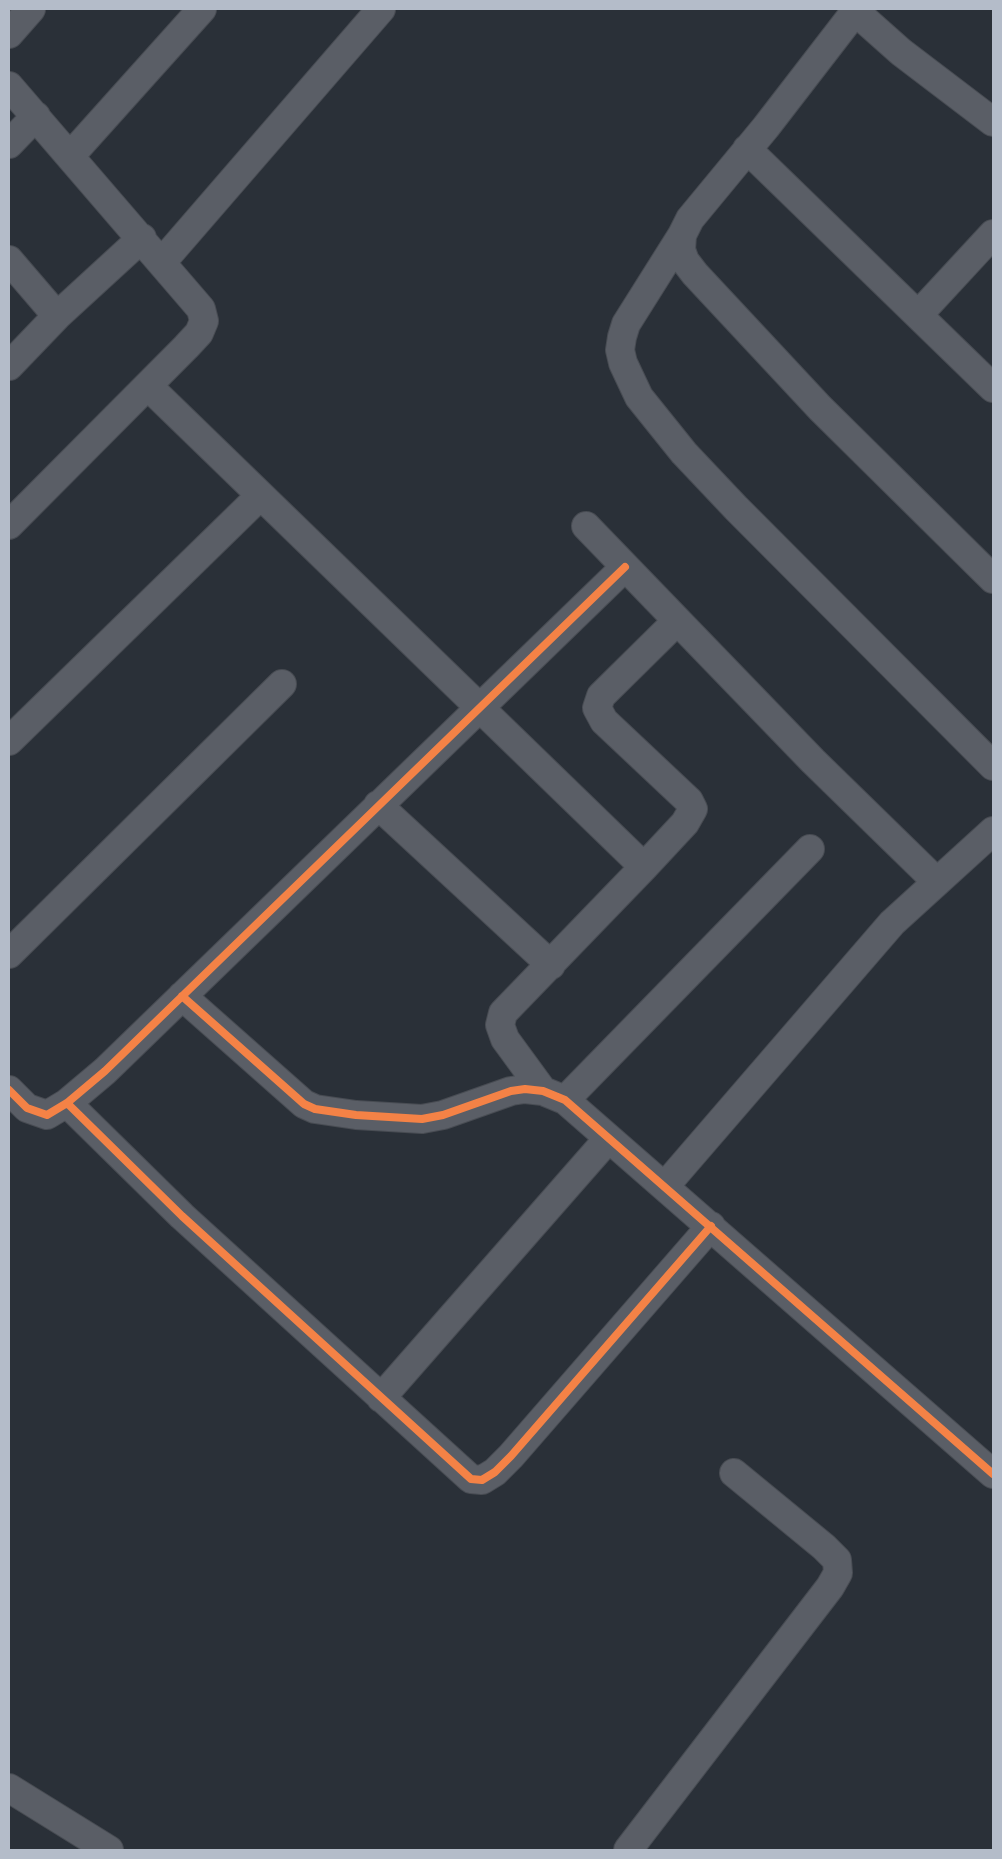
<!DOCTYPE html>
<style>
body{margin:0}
#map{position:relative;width:1002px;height:1859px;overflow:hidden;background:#2a3038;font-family:Quicksand,sans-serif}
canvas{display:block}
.frame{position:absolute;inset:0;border:10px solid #b4bcc9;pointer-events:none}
</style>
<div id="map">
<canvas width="1002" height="1859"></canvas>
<div class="frame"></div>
</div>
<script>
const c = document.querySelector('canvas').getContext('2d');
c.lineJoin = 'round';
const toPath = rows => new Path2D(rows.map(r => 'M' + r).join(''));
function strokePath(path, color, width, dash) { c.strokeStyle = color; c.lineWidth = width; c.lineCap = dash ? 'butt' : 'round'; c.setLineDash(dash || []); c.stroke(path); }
const minor = toPath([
 [857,9,766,127,690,219,682,235,681,250,685,261,695,274,820,408,993,579],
 [858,9,865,20,901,52,993,122],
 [9,34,31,9],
 [9,86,201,309,204,321,199,333,186,347,9,525],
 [9,144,36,116],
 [747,149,993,388],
 [71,155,202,9],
 [682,235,626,324,622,337,620,350,623,363,639,397,684,453,736,508,993,766],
 [9,260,57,316],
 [162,262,381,9],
 [919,314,993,234],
 [9,366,57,316,142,238],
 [148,386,644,867],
 [586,526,813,761,937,882],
 [9,741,260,496],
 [378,805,551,965],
 [9,954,282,684],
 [182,996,304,1104,315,1109,356,1115,422,1119,443,1115,511,1091,525,1089,543,1091,565,1100,993,1474],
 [9,1090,27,1108,47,1115,67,1103,105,1071,625,567],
 [543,1091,505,1039,500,1025,503,1013,644,867,685,823,693,809,689,801,604,721,597,708,601,696,677,621],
 [565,1100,810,849],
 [67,1103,182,1216,471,1479,482,1480,495,1472,511,1456,711,1226],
 [665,1186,892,923,993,831],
 [381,1398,608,1139],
 [9,1788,109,1850],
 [628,1850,830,1587,838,1573,837,1560,824,1547,734,1473]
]);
strokePath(minor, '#484c53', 30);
strokePath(minor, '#5a5e66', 28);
strokePath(toPath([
 [182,996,304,1104,315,1109,356,1115,422,1119,443,1115,511,1091,525,1089,543,1091,565,1100,993,1474],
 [9,1090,27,1108,47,1115,67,1103,105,1071,625,567],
 [67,1103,182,1216,471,1479,482,1480,495,1472,511,1456,711,1226]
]), '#f48246', 8);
</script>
